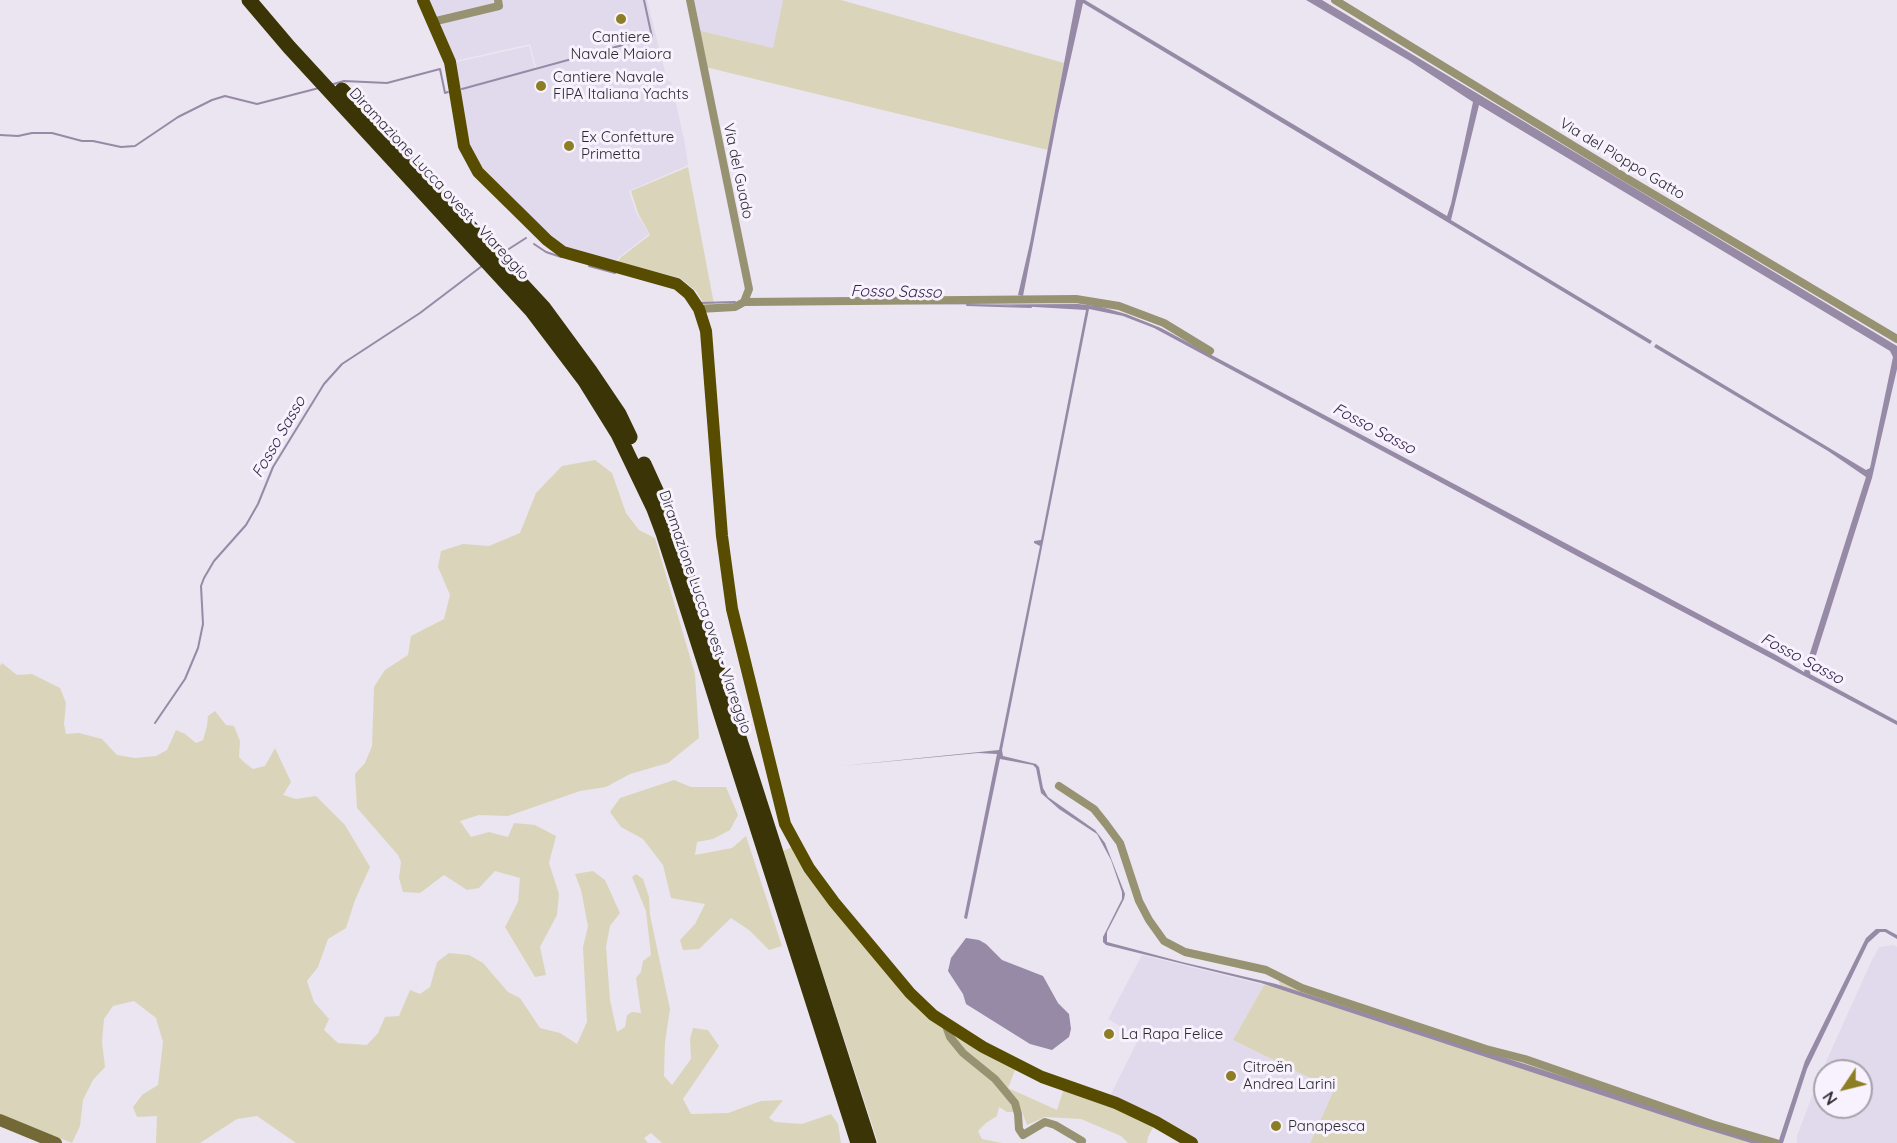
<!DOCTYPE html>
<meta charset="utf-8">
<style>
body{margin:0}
#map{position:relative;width:1897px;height:1143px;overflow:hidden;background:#eae5f0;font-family:Quicksand,sans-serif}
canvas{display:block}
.north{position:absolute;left:1813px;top:1059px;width:60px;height:60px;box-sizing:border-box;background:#f7f2fd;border:2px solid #a6a2ab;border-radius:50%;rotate:235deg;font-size:16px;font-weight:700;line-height:24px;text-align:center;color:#2c2a2f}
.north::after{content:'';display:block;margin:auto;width:21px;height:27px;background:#8d7e25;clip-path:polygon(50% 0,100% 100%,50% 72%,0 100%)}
</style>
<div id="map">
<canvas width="1897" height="1143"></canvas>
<div class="north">N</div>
</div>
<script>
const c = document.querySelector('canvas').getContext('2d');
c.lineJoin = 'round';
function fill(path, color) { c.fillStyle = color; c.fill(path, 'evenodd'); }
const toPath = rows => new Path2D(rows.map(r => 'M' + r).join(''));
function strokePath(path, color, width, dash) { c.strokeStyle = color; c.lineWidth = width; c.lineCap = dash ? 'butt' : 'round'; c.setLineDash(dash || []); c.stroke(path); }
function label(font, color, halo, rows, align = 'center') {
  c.font = font + ' Quicksand,sans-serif'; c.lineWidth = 6; c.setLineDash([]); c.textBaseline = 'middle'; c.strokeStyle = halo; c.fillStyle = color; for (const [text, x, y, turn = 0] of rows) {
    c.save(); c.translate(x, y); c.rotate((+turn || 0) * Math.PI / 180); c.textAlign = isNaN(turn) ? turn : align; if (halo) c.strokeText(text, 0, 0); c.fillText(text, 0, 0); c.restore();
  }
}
fill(toPath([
 [423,0,647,0,667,80,671,82,684,139,688,165,629,191,636,212,649,234,619,257,617,261,566,247,501,193,466,146,453,63,529,46,535,69,589,55,590,53,536,67,530,44,450,62],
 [691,0,783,0,773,48,697,30],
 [1894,945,1897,947,1897,1143,1797,1143,1797,1136,1820,1075,1871,962,1879,947],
 [1825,1071,1861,1071,1861,1107,1825,1107],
 [1142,955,1264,985,1233,1040,1334,1090,1310,1143,1192,1143,1108,1100,1139,1038,1108,1019]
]), '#e1d9ec');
fill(toPath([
 [783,0,841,0,1064,63,1048,150,705,67,697,30,773,48],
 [688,167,714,304,705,306,696,291,680,278,618,262,620,258,650,235,638,213,631,191],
 [595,460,612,473,626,513,639,530,655,538,695,674,699,738,668,763,630,774,606,787,580,791,508,816,479,815,460,821,471,837,489,832,508,837,514,823,535,825,556,836,549,863,559,894,557,915,540,947,546,975,535,977,505,927,518,902,520,878,495,871,479,888,467,890,444,875,420,893,403,892,399,878,401,862,398,855,357,808,355,774,365,763,372,746,374,687,385,670,408,655,411,636,444,619,450,595,438,567,441,551,463,544,489,546,520,533,536,493,562,466],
 [2,663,17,675,32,674,60,688,66,703,64,724,66,734,79,733,102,739,117,755,135,758,156,756,167,750,176,730,185,734,196,743,203,740,207,726,208,716,215,711,226,725,234,726,240,741,239,757,245,763,253,769,265,766,275,748,291,782,283,795,296,799,316,796,345,825,370,867,355,900,346,928,328,939,318,967,307,981,314,1002,329,1019,324,1030,338,1043,367,1045,378,1033,385,1017,399,1016,410,990,420,994,430,987,437,962,449,953,469,955,483,963,508,992,520,998,540,1028,560,1033,577,1044,587,1022,583,947,588,926,581,890,575,874,593,871,605,880,620,913,610,926,606,947,610,1000,617,1032,625,1027,627,1015,632,1012,641,1013,636,978,641,972,643,961,651,955,646,911,632,877,636,874,643,879,649,897,650,915,670,1009,665,1042,664,1076,672,1085,691,1059,690,1039,693,1028,708,1030,719,1046,683,1099,691,1114,728,1113,761,1101,783,1100,769,1118,775,1122,802,1124,831,1114,838,1124,841,1143,662,1143,651,1133,644,1138,648,1143,296,1143,257,1116,237,1119,200,1143,156,1143,157,1116,137,1117,133,1107,142,1095,158,1085,163,1042,156,1018,134,1001,113,1006,104,1019,102,1042,105,1067,93,1080,83,1100,80,1126,72,1143,0,1114,0,666],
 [674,780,691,787,726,787,738,815,730,830,713,839,697,842,695,855,732,848,746,836,782,946,769,950,749,930,731,918,699,949,683,950,680,940,695,924,705,904,671,898,663,865,643,839,621,827,610,812,620,798],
 [797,845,910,993,1017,1065,1008,1088,1057,1110,1065,1085,1156,1122,1148,1137,1147,1143,1128,1143,1121,1136,1081,1119,1045,1117,1027,1125,1019,1104,1013,1112,1007,1112,999,1107,997,1116,986,1123,978,1131,982,1139,1002,1143,878,1143,783,851],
 [1278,976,1779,1143,1310,1143,1334,1090,1233,1040,1264,985,1280,987]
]), '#dad5ba');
fill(toPath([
 [1076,0,1085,0,1447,216,1451,204,1473,102,1410,61,1306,0,1322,0,1897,346,1897,369,1872,478,1810,674,1897,721,1897,725,1581,558,1154,328,1123,316,1089,309,1002,750,1003,756,1036,764,1039,767,1043,788,1048,797,1095,830,1105,843,1125,894,1124,899,1107,932,1107,942,1182,962,1276,984,1770,1143,1751,1143,1695,1126,1261,983,1106,945,1103,942,1103,937,1122,899,1122,892,1111,860,1097,834,1059,809,1041,793,1036,768,1033,765,1000,759,967,919,964,918,997,754,978,753,841,766,999,750,1040,546,1034,543,1034,541,1041,540,1086,310,1001,305,898,305,1078,304,1098,306,1126,314,1161,328,1204,351,1776,655,1804,672,1866,477,1828,451,1654,347,1656,344,1866,470,1870,468,1893,357,1890,351,1479,105,1451,220,1652,341,1650,344,1083,3,1058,115,1023,296,1018,295,1030,243],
 [1876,929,1886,929,1897,935,1897,939,1885,932,1880,932,1868,943,1807,1069,1783,1143,1778,1143,1805,1061,1866,938],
 [966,938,979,940,986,944,1002,960,1043,976,1058,1003,1069,1014,1071,1029,1069,1037,1052,1050,1030,1044,966,1004,963,994,948,971,951,958]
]), '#968aa6');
strokePath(toPath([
 [330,85,344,81,387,83,440,69,445,93,448,92],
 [462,89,652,37,644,0],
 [0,135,18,136,32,133,52,133,82,141,93,141,121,147,135,146,178,117,212,100,225,96,257,104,319,88],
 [534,244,546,252,561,257],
 [501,254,526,238],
 [589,266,615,273],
 [700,303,735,302],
 [967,305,1031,307],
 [155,723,185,679,198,648,203,624,201,586,204,578,214,561,246,525,258,504,273,467,324,384,342,364,420,313,482,266]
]), '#968aa6', 2);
strokePath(toPath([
 [690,0,749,289,744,302,735,307,699,309],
 [1335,0,1626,178,1897,339],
 [432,22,499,6,498,0],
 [744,302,1076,299,1119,306,1164,323,1210,351],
 [1059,786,1094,809,1106,824,1120,843,1139,901,1149,920,1164,941,1185,952,1266,970,1302,988,1486,1049,1525,1059,1712,1124,1776,1143],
 [945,1023,950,1037,963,1053,995,1079,1015,1103,1018,1114,1019,1129,1023,1135,1045,1122,1055,1125,1082,1141,1081,1143]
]), '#979271', 8);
strokePath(toPath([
 [0,1120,56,1143]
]), '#726937', 12);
strokePath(toPath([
 [423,0,450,62,464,146,478,172,547,240,563,252,677,284,689,294,699,309,706,331,722,536,732,609,785,824,809,868,834,902,910,993,933,1015,983,1047,1042,1077,1116,1103,1156,1122,1192,1143]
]), '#574c00', 12);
strokePath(toPath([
 [249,0,289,47,532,311,585,381,618,434,654,509,663,533,858,1143],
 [342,90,543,307,590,371,619,414,630,437],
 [644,464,670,521],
 [680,553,869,1143]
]), '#3b3406', 15);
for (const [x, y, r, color] of [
 [621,19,6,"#8d7e25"],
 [541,86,6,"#8d7e25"],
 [569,146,6,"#8d7e25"],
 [1109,1034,6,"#8d7e25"],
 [1231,1076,6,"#8d7e25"],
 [1276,1126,6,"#8d7e25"]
]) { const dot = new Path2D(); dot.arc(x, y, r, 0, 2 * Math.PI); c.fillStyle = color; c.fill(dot); strokePath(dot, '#f7f2fd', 2); }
label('15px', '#2c2a2f', '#f7f2fd', [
 ["Cantiere",621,37,"center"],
 ["Navale Maiora",621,54,"center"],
 ["Cantiere Navale",553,77],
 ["FIPA Italiana Yachts",553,94],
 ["Ex Confetture",581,137],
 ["Primetta",581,154],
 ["La Rapa Felice",1121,1034],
 ["Citroën",1243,1067],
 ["Andrea Larini",1243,1084],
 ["Panapesca",1288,1126]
], 'left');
label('15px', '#2c2a2f', '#f7f2fd', [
 ["Via del Pioppo Gatto",1622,159,31],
 ["Via del Guado",738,171,78],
 ["Diramazione Lucca ovest - Viareggio",439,184,47],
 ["Diramazione Lucca ovest - Viareggio",705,612,71]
]);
label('italic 16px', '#37234b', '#f7f2fd', [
 ["Fosso Sasso",896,292,1],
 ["Fosso Sasso",1374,429,28],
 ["Fosso Sasso",279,437,-60],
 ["Fosso Sasso",1802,659,28]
]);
</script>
